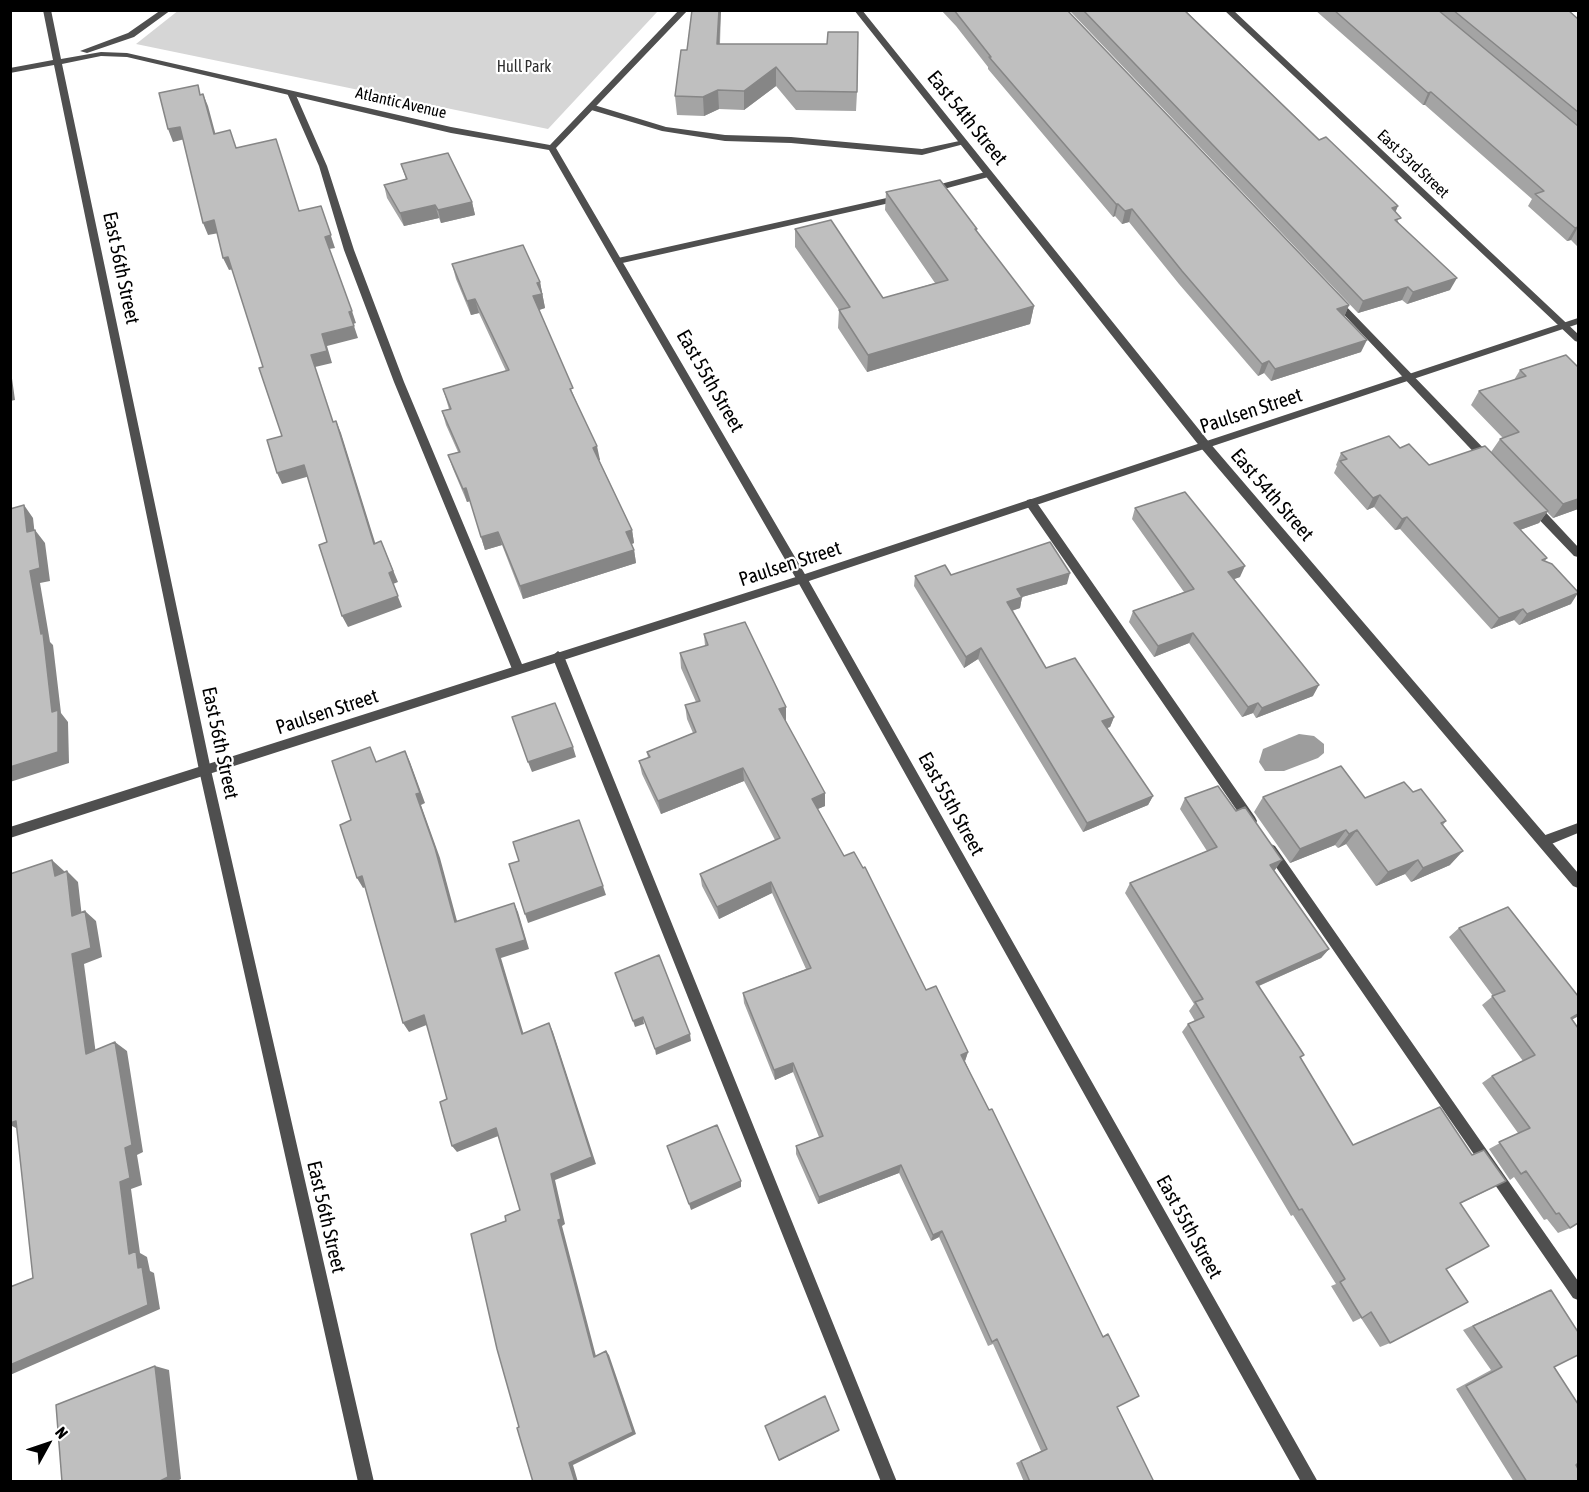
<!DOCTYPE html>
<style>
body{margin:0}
#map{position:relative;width:1589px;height:1492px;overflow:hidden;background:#fff;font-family:"Asap Condensed",sans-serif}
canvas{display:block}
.frame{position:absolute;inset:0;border:12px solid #000;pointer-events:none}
.north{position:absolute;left:18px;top:1414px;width:60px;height:60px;-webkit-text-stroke:4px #fff;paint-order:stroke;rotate:50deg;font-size:16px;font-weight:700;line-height:24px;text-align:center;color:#000}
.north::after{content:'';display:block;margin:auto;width:21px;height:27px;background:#000;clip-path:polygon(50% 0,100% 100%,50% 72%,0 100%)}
</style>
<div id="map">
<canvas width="1589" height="1492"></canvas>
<div class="frame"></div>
<div class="north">N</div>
</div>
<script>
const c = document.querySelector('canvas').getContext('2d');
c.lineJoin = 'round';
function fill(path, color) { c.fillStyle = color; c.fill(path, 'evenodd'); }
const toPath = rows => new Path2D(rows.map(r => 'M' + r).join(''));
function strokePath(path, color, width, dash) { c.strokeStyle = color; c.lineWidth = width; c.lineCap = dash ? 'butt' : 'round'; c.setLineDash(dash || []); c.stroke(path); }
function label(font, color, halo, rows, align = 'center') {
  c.font = font + ' "Asap Condensed",sans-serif'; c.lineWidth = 4.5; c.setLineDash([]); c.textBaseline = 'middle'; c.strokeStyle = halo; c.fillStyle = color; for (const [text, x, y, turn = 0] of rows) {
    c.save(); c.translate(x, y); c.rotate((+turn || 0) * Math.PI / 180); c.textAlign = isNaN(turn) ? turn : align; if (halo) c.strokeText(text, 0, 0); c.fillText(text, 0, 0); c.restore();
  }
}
fill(toPath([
 [179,10,658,10,658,11,548,129,136,44]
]), '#d6d6d6');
fill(toPath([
 [1299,734,1314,736,1324,744,1324,753,1318,758,1284,771,1265,771,1259,762,1263,749]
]), '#9d9d9d');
fill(toPath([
 [288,91,295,93,327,166,354,250,404,382,524,669,522,672,514,672,512,669,394,382,344,250,319,166,287,93,288,91],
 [588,105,594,105,666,127,725,135,791,137,922,149,964,140,968,143,922,155,791,143,725,141,662,131,588,109,588,105],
 [989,171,993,174,992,176,929,193,925,190,926,188,989,171],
 [900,195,904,198,903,200,618,264,613,261,618,258,900,195],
 [1336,298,1339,299,1491,456,1492,459,1491,462,1483,462,1333,303,1331,301,1336,298],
 [1031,499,1035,500,1255,817,1257,821,1255,825,1251,826,1247,825,1027,506,1026,503,1027,500,1031,499],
 [1533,502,1537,503,1578,547,1578,557,1574,556,1529,509,1528,506,1533,502],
 [558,651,564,656,897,1482,881,1482,552,656,558,651],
 [1578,823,1578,833,1544,847,1540,845,1538,841,1540,837,1578,823],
 [1271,844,1275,846,1578,1281,1578,1300,1573,1298,1267,854,1265,850,1267,846,1271,844]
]), '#4f4f4f');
fill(toPath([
 [43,10,51,10,61,59,101,52,127,53,451,127,550,145,679,10,688,10,556,148,806,576,1318,1482,1301,1482,798,582,549,150,451,133,127,57,101,56,62,64,211,770,374,1482,358,1482,199,770,54,65,10,73,10,68,53,60,43,10],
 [161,10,171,10,134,37,87,53,80,51,128,33,161,10],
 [854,10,862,10,1209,442,1578,873,1578,888,1573,886,1201,448,854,10],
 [1224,10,1233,10,1578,334,1578,342,1575,341,1224,10]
]), '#4f4f4f');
fill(toPath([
 [1578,318,1578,324,806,582,10,838,10,827,799,576,1578,318]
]), '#4f4f4f');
fill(toPath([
 [721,10,720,44,857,92,856,111,796,110,776,86,744,110,719,109,704,116,677,115,675,96,687,50],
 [941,10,1067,10,1349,305,1344,317,1361,352,1271,381,1264,373,1258,376,1179,284,1129,222,1122,224,1115,216,1113,217,988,69,988,67,956,26],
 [1069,10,1185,10,1395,212,1399,224,1450,290,1407,304,1402,300,1358,313],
 [1315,10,1568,10,1578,19,1578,247,1571,240,1567,241,1528,206,1532,199,1425,105,1423,105],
 [401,164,472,202,475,215,441,223,439,218,404,226,387,198,384,185,406,179],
 [886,192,977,229,977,232,1034,306,1030,324,867,372,838,328,839,310,795,247,795,229,883,298,935,283,885,210],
 [452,264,540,282,545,308,539,310,600,460,599,460,632,530,634,543,632,544,634,550,636,563,523,599,502,545,485,550,470,501,467,502,453,469,448,455,458,452,446,425,442,411,449,409,443,389,506,371,479,313,471,315,456,279],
 [1578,367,1578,510,1578,509,1553,518,1547,512,1539,523,1520,530,1547,558,1545,561,1571,604,1519,625,1514,620,1491,629,1400,529,1395,530,1374,507,1367,510,1334,473,1337,466,1336,465,1341,453,1400,448,1429,465,1491,452,1500,439,1503,438,1471,405,1479,391,1514,380,1520,370],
 [1135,508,1240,577,1234,579,1313,696,1256,718,1253,713,1242,717,1189,643,1154,657,1129,622,1133,611,1184,592,1132,519],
 [951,575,1067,584,1022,597,1020,608,1012,611,1046,668,1114,717,1110,727,1107,728,1153,796,1148,805,1083,832,978,659,964,668,914,586,915,576],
 [704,634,786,707,785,721,825,806,817,809,844,856,926,990,968,1052,965,1061,1117,1407,1154,1482,1024,1482,1016,1463,1041,1451,993,1344,988,1346,939,1237,931,1241,899,1173,818,1204,796,1154,796,1146,819,1137,793,1072,775,1080,744,1003,743,993,806,969,772,893,719,919,702,886,700,874,775,840,744,781,661,814,642,774,639,761,648,758,647,752,693,733,687,719,685,705,696,702,681,668,680,653,705,646],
 [1413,792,1446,821,1443,825,1450,865,1411,882,1405,874,1376,886,1346,844,1338,848,1335,845,1290,863,1254,812,1263,797,1365,798],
 [1185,798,1275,870,1274,870,1329,949,1321,958,1259,986,1300,1059,1353,1145,1494,1187,1460,1204,1446,1269,1390,1343,1380,1347,1361,1318,1353,1322,1331,1286,1336,1284,1293,1215,1291,1216,1182,1032,1188,1024,1195,1021,1189,1011,1194,1004,1125,893,1130,883,1207,851,1180,809],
 [1459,928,1572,1020,1570,1228,1558,1233,1547,1219,1544,1220,1514,1177,1510,1180,1489,1149,1518,1133,1482,1083,1492,1076,1523,1061,1482,1005,1493,996,1449,937],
 [1551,1290,1554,1367,1576,1465,1578,1482,1514,1482,1456,1389,1491,1370,1463,1330,1540,1294]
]), '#a4a4a4');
fill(toPath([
 [719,10,721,10,718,63,717,44],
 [776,67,776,86,744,110,744,91],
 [718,90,719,109,704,116,703,97],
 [1431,92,1425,105,1423,105,1428,93],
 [203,94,208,106,219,147,214,134],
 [180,127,185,139,173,142,168,129],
 [472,202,475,215,441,223,438,210],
 [1116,204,1118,204,1115,216,1113,217],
 [435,205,439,218,404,226,400,213],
 [321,206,335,248,329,249,325,237],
 [1398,206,1393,218,1392,208],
 [1132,209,1129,222,1122,224,1125,211],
 [214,220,219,233,208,235,203,223],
 [1578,227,1571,240,1567,241,1575,228],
 [228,257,234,269,229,270,223,258],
 [1457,278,1450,290,1407,304,1413,292],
 [540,282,545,308,536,311,533,296,537,283],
 [1408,287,1402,300,1358,313,1363,301],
 [475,299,479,313,471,315,467,301],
 [1349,305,1344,317,1337,309],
 [1034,306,1030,324,867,372,868,355],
 [352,311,356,323,353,324,349,312],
 [354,326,358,338,327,346,332,363,315,367,338,434,311,355,322,334],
 [1367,340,1361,352,1271,381,1275,369],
 [1269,361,1264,373,1258,376,1262,364],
 [10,364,15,400,10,401],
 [336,421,341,433,379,555,374,544],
 [597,446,600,460,596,461,593,448],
 [304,465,310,476,282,484,277,473],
 [466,488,470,501,467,502,463,489],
 [1380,495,1374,507,1367,510,1373,498],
 [1578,499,1578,509,1553,518,1563,504],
 [24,505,33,518,36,545,27,532],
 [1548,511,1539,523,1506,535,1514,523],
 [1407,517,1400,529,1395,530,1402,519],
 [35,530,45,543,50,581,40,583,50,642,53,645,61,713,68,722,69,763,10,782,10,767,52,712,41,634,30,571],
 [632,530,634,543,628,545,626,532],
 [498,532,502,545,485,550,481,537],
 [381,541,398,582,393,584,402,607,348,627,342,616,389,573],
 [634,550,636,563,523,599,520,586],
 [1245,566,1240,577,1223,583,1228,572],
 [1070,573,1067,584,1022,597,1020,608,1004,613,1007,602,1017,589],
 [1578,593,1571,604,1519,625,1527,614],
 [1523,609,1514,620,1491,629,1499,618],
 [1193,633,1189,643,1154,657,1158,646],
 [981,648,978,659,964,668,966,657],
 [1319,685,1313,696,1256,718,1262,708],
 [1258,703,1253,713,1242,717,1248,707],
 [786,707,786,720,779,723,779,709],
 [1114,717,1110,727,1098,731,1102,721],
 [573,747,576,757,532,772,528,762],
 [405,751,410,762,425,803,421,805,440,858,460,932,455,922,416,794],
 [743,768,744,781,661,814,658,801],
 [825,793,825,806,811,812,812,799],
 [1153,796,1148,805,1083,832,1087,823],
 [1346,830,1335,845,1290,863,1300,849],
 [1357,830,1346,844,1338,848,1349,834],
 [1463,851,1450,865,1411,882,1423,868],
 [52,860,64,871,66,887,55,876],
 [1282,860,1275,870,1263,875,1270,865],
 [1418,860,1405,874,1376,886,1388,872],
 [67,871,78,882,83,926,72,916],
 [362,876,368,886,363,888,357,878],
 [771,882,772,893,719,919,717,907],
 [603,886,606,895,528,923,525,914],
 [514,903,518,912,529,949,501,958,526,1042,522,1034,496,949],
 [85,911,96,921,102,957,84,964,97,1062,86,1054,72,954],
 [1329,949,1321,958,1249,990,1256,982],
 [1578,1014,1578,1017,1577,1017,1560,1026,1571,1018],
 [424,1015,429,1024,409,1032,403,1023],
 [643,1017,644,1024,635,1027,633,1021],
 [549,1023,553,1032,596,1164,555,1180,565,1224,562,1226,597,1360,594,1357,558,1220,551,1174],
 [690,1034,691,1041,656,1055,655,1049],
 [115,1042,127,1051,143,1152,137,1155,142,1185,131,1189,140,1253,147,1257,150,1271,154,1273,160,1309,10,1375,10,1365,138,1268,129,1254,120,1182,125,1148],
 [968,1052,965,1061,961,1055],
 [793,1063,793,1072,775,1080,774,1070],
 [16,1121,22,1131,10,1125,10,1123],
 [496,1128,501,1135,457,1152,452,1146],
 [901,1165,899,1173,818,1204,819,1197],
 [741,1181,741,1187,691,1210,689,1204],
 [942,1231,939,1237,931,1241,933,1235],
 [606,1351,609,1355,636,1434,573,1465,578,1482,575,1482,569,1463],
 [155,1366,169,1370,181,1479,175,1482,158,1482],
 [839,1430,839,1431,779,1461,779,1460]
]), '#868686');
const building = toPath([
 [692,10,719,10,717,44,827,44,828,32,858,32,857,92,796,91,776,67,744,91,718,90,703,97,675,96,681,50,687,50,692,10],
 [954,10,1067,10,1349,305,1337,309,1367,340,1275,369,1269,361,1262,364,1182,271,1132,209,1125,211,1118,204,1116,204,989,57,991,57,954,10],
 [1083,10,1184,10,1319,140,1326,137,1398,206,1392,208,1401,218,1395,220,1457,278,1413,292,1408,287,1363,301,1083,10],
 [1334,10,1438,10,1578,126,1578,227,1575,228,1535,194,1544,191,1431,92,1428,93,1334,10],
 [1453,10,1568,10,1578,19,1578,112,1453,10],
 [198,85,200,95,203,94,214,134,230,130,236,148,276,139,299,211,321,206,331,235,325,237,352,311,349,312,354,326,322,334,327,351,311,355,333,422,336,421,374,544,381,541,393,571,389,573,398,596,342,616,319,545,327,542,304,465,277,473,267,440,282,436,259,368,263,367,228,257,223,258,214,220,203,223,180,127,168,129,159,93,198,85],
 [448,153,472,202,438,210,435,205,400,213,384,185,407,179,401,164,448,153],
 [940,180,977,229,975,229,1034,306,868,355,839,310,850,307,795,229,831,220,883,298,948,280,886,192,940,180],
 [523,245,540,282,537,283,542,294,533,296,573,388,570,389,597,446,593,448,632,530,626,532,634,550,520,586,498,532,481,537,466,488,463,489,448,455,460,452,442,411,451,409,443,389,509,370,475,299,467,301,452,264,523,245],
 [1566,355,1578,367,1578,499,1563,504,1500,439,1519,432,1479,391,1526,376,1520,370,1566,355],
 [1389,436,1400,448,1409,444,1429,465,1485,446,1548,511,1514,523,1547,558,1542,560,1552,564,1578,592,1578,593,1527,614,1523,609,1499,618,1407,517,1402,519,1380,495,1373,498,1340,461,1347,459,1341,453,1389,436],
 [1185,492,1245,566,1228,572,1319,685,1262,708,1258,703,1248,707,1193,633,1158,646,1133,611,1194,589,1135,508,1185,492],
 [24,505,27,532,35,530,40,568,30,571,41,634,43,633,52,712,58,710,58,752,10,767,10,509,24,505],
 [1050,542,1070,573,1017,589,1022,597,1007,602,1046,668,1075,658,1114,717,1102,721,1153,796,1087,823,981,648,966,657,915,576,945,565,951,575,1050,542],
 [745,622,786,707,779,709,825,793,812,799,844,856,854,852,863,868,865,867,926,990,936,986,968,1052,961,1055,989,1110,992,1109,1103,1337,1108,1334,1139,1396,1117,1407,1154,1482,1030,1482,1021,1461,1047,1449,997,1339,992,1342,942,1231,933,1235,901,1165,819,1197,796,1146,823,1136,793,1063,774,1070,743,993,811,968,771,882,717,907,700,874,780,838,743,768,658,801,639,761,650,757,647,752,696,732,685,705,700,701,680,653,708,645,704,634,745,622],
 [555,703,573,747,528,762,512,717,555,703],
 [370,747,376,762,405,751,420,793,416,794,435,848,455,922,514,903,525,940,496,949,522,1034,549,1023,592,1157,551,1174,561,1219,558,1220,594,1357,606,1351,633,1432,569,1463,575,1482,533,1482,517,1428,519,1427,497,1349,471,1234,506,1221,505,1216,520,1210,496,1128,452,1146,440,1102,447,1099,424,1015,403,1023,362,876,357,878,340,825,351,820,332,761,370,747],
 [1341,766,1365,798,1404,782,1413,792,1421,789,1446,821,1441,823,1463,851,1423,868,1418,860,1388,872,1357,830,1349,834,1346,830,1300,849,1263,797,1341,766],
 [1218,786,1236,811,1245,807,1282,860,1270,865,1329,949,1256,982,1304,1055,1300,1057,1353,1145,1440,1107,1472,1155,1484,1150,1506,1181,1460,1203,1489,1246,1446,1269,1468,1302,1390,1343,1371,1312,1362,1318,1340,1282,1345,1279,1302,1209,1299,1210,1188,1024,1204,1017,1195,1002,1203,999,1130,883,1217,847,1185,798,1218,786],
 [579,820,603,886,525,914,509,864,519,861,513,842,579,820],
 [52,860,55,876,67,871,72,916,85,911,91,948,72,954,86,1054,115,1042,132,1145,125,1148,130,1178,120,1182,129,1254,136,1251,138,1268,142,1267,148,1305,10,1365,10,1287,33,1278,16,1121,10,1123,10,874,52,860],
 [1508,907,1578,996,1578,1014,1571,1018,1578,1028,1578,1223,1570,1228,1559,1213,1556,1214,1526,1171,1521,1174,1499,1142,1530,1128,1492,1076,1535,1055,1492,996,1505,991,1459,928,1508,907],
 [659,955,690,1034,655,1049,643,1017,633,1021,615,973,659,955],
 [717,1125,741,1181,689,1204,667,1146,717,1125],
 [1551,1290,1578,1332,1578,1355,1554,1367,1578,1404,1578,1463,1576,1465,1578,1469,1578,1482,1527,1482,1466,1386,1502,1367,1473,1326,1551,1290],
 [155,1366,168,1477,158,1482,62,1482,56,1405,155,1366],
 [825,1396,839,1430,779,1460,765,1426,825,1396]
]);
fill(building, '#bfbfbf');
strokePath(building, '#868686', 1.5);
label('16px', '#2d2d2d', '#fff', [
 ["Hull Park",524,67]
]);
label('16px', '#000', '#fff', [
 ["Atlantic Avenue",401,103,13],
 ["East 53rd Street",1413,164,43]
]);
label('20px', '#000', '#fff', [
 ["East 54th Street",967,118,51],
 ["East 56th Street",121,268,78],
 ["East 55th Street",710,381,60],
 ["Paulsen Street",1251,411,-18],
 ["East 54th Street",1272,495,49],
 ["Paulsen Street",790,564,-18],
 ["Paulsen Street",327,712,-18],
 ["East 56th Street",220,743,78],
 ["East 55th Street",951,804,61],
 ["East 56th Street",326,1217,77],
 ["East 55th Street",1189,1227,61]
]);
</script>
